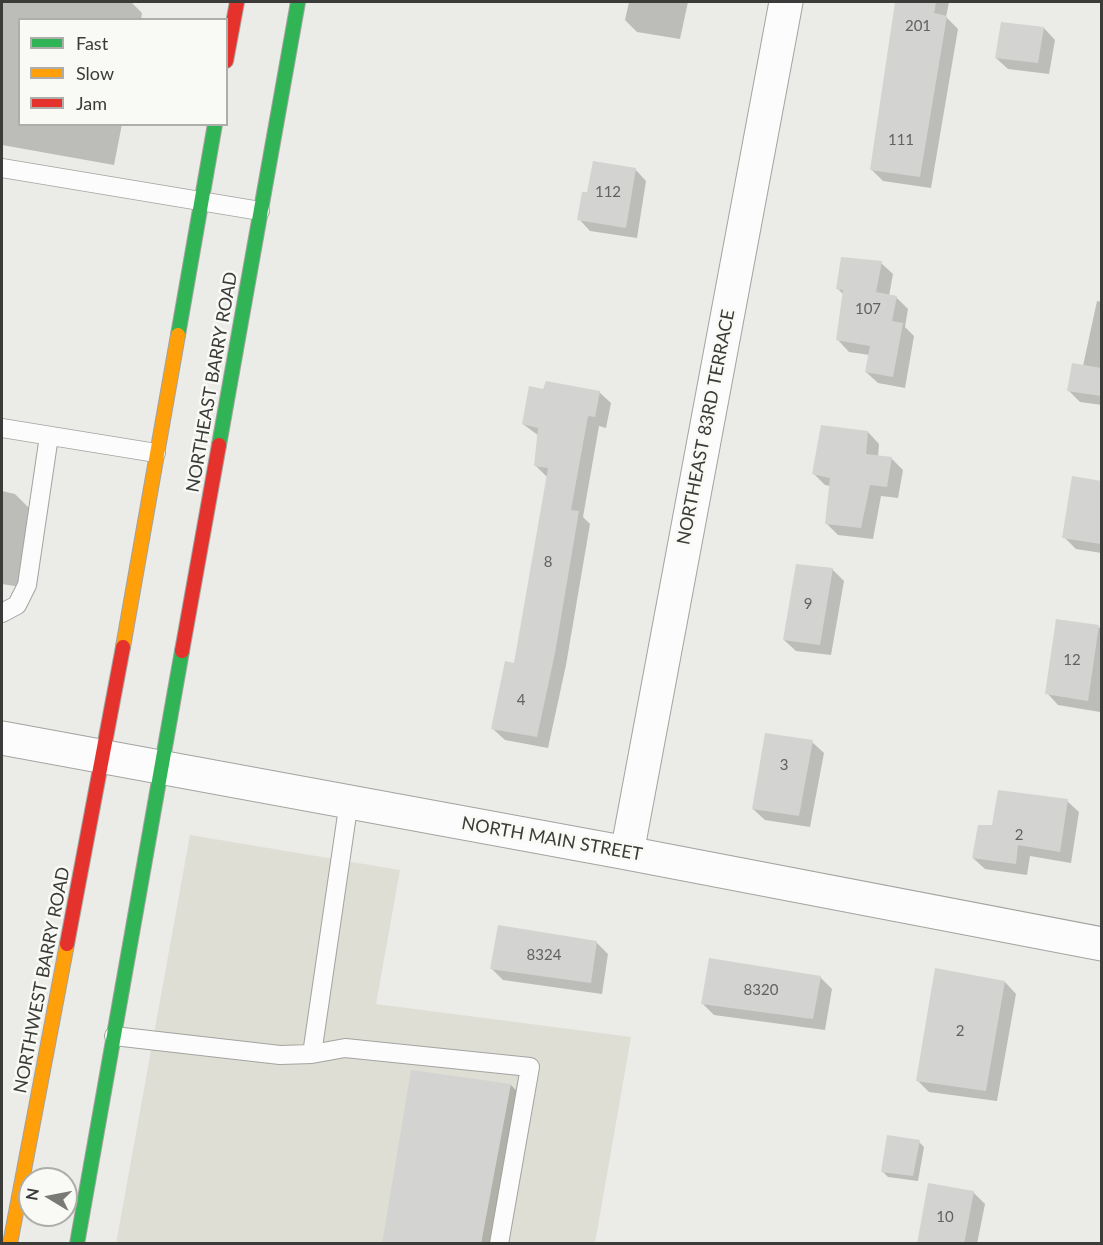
<!DOCTYPE html>
<style>
body{margin:0}
#map{position:relative;width:1103px;height:1245px;overflow:hidden;background:#ebebe8;font-family:Lato,sans-serif}
canvas{display:block}
.frame{position:absolute;inset:0;border:3px solid #3b3b39;pointer-events:none}
.legend{position:absolute;left:18px;top:18px;width:210px;height:108px;box-sizing:border-box;background:#f9faf5;border:2px solid #adaeaa;margin:0;padding:8px 10px;list-style:none;font-size:18px;color:#3b3b39}
.legend li{display:flex;align-items:center;gap:12px;height:30px}
.legend b{width:30px;border:2px solid #adaeaa}
.north{position:absolute;left:18px;top:1167px;width:60px;height:60px;box-sizing:border-box;background:#f9faf5;border:2px solid #adaeaa;border-radius:50%;rotate:280deg;font-size:16px;font-weight:700;line-height:24px;text-align:center;color:#3b3b39}
.north::after{content:'';display:block;margin:auto;width:21px;height:27px;background:#797976;clip-path:polygon(50% 0,100% 100%,50% 72%,0 100%)}
</style>
<div id="map">
<canvas width="1103" height="1245"></canvas>
<div class="frame"></div>
<ul class="legend">
<li><b style="height:8px;background:#30b455"></b>Fast</li>
<li><b style="height:8px;background:#ff9f0a"></b>Slow</li>
<li><b style="height:8px;background:#e5322d"></b>Jam</li>
</ul>
<div class="north">N</div>
</div>
<script>
const c = document.querySelector('canvas').getContext('2d');
c.lineJoin = 'round';
function fill(path, color) { c.fillStyle = color; c.fill(path, 'evenodd'); }
const toPath = rows => new Path2D(rows.map(r => 'M' + r).join(''));
function strokePath(path, color, width, dash) { c.strokeStyle = color; c.lineWidth = width; c.lineCap = dash ? 'butt' : 'round'; c.setLineDash(dash || []); c.stroke(path); }
function label(font, color, halo, rows, align = 'center') {
  c.font = font + ' Lato,sans-serif'; c.lineWidth = 5; c.setLineDash([]); c.textBaseline = 'middle'; c.strokeStyle = halo; c.fillStyle = color; for (const [text, x, y, turn = 0] of rows) {
    c.save(); c.translate(x, y); c.rotate((+turn || 0) * Math.PI / 180); c.textAlign = isNaN(turn) ? turn : align; if (halo) c.strokeText(text, 0, 0); c.fillText(text, 0, 0); c.restore();
  }
}
fill(toPath([
 [190,835,400,870,376,1004,631,1037,595,1243,116,1244]
]), '#deded5');
fill(toPath([
 [2,2,131,2,142,13,141,20,20,20,20,124,122,124,114,165,2,145],
 [629,2,688,2,680,39,637,32,625,20],
 [897,2,949,2,946,17,958,29,931,188,883,181,871,169],
 [1044,28,1055,40,1049,74,1008,69,996,58],
 [635,169,646,181,637,238,590,231,579,219],
 [881,263,893,274,889,296,897,298,908,309,905,327,914,336,905,388,878,383,866,372,870,355,849,352,838,340,844,295,837,288],
 [1097,301,1102,302,1102,405,1080,402,1069,391,1083,366],
 [544,391,599,392,611,403,606,428,599,426,583,517,590,524,566,665,548,748,505,740,493,729,515,665,548,478,535,465,539,436,523,424],
 [868,432,879,444,878,457,891,458,903,470,898,498,881,496,873,539,838,535,826,523,830,486,825,485,814,474],
 [1073,478,1102,482,1102,553,1076,549,1064,537],
 [2,491,15,494,32,511,21,587,2,584],
 [832,569,844,581,831,655,796,651,784,640],
 [1099,627,1102,630,1100,712,1058,705,1047,693],
 [812,742,824,753,810,827,765,820,753,809],
 [1067,801,1079,812,1071,863,1030,856,1027,875,985,869,973,858,993,827],
 [597,943,608,954,602,994,503,980,492,969],
 [820,977,832,989,825,1030,714,1015,703,1004],
 [1005,982,1016,994,997,1101,929,1092,917,1080],
 [511,1085,528,1103,500,1244,383,1244],
 [919,1142,924,1147,918,1181,888,1177,883,1172],
 [973,1192,985,1204,977,1244,919,1244]
]), '#0003');
fill(toPath([
 [895,2,936,2,934,13,947,16,920,177,870,170],
 [1001,22,1044,27,1038,63,995,58],
 [593,161,636,168,626,228,577,220,582,192,587,192],
 [841,257,882,261,876,292,897,296,892,321,903,323,893,377,865,372,870,346,836,340,843,290,836,289],
 [1072,363,1101,368,1101,396,1067,391],
 [546,381,600,391,595,417,588,416,571,510,579,511,555,653,537,737,491,729,505,661,514,663,548,468,534,466,538,428,522,424,529,386,543,389],
 [821,425,868,431,866,454,892,457,887,487,870,485,861,528,825,524,830,478,812,474],
 [1072,476,1101,481,1101,544,1062,538],
 [796,564,833,568,820,645,783,640],
 [1056,619,1099,625,1088,701,1045,694],
 [765,733,813,740,799,816,752,809],
 [998,790,1068,799,1060,852,1018,845,1016,864,972,858,978,825,992,825],
 [498,925,597,941,591,983,490,969],
 [709,958,821,976,813,1019,701,1004],
 [935,968,1005,981,986,1091,916,1081],
 [411,1070,511,1084,481,1244,382,1244],
 [887,1135,920,1140,913,1176,881,1172],
 [928,1183,974,1191,964,1244,917,1244]
]), '#d3d3d1');
const lane = toPath([
 [2,168,260,211],
 [2,428,156,453],
 [2,613,17,605,27,585,49,436],
 [349,801,312,1054,345,1048,530,1067,499,1244],
 [114,1036,280,1055,312,1054]
]);
const street = toPath([
 [2,738,627,853,1102,944],
 [627,853,786,2]
]);
const fast = toPath([
 [178,335,215,124],
 [219,445,298,2],
 [77,1244,182,651]
]);
const slow = toPath([
 [123,647,178,335],
 [10,1244,67,944]
]);
const jam = toPath([
 [226,61,237,2],
 [182,651,219,445],
 [67,944,123,647]
]);
strokePath(lane, '#a3a3a0', 20);
strokePath(street, '#a3a3a0', 35);
strokePath(fast, '#a3a3a0', 16);
strokePath(slow, '#a3a3a0', 16);
strokePath(jam, '#a3a3a0', 16);
strokePath(lane, '#fcfcfc', 18);
strokePath(street, '#fcfcfc', 33);
strokePath(fast, '#30b455', 14);
strokePath(slow, '#ff9f0a', 14);
strokePath(jam, '#e5322d', 14);
label('15px', '#626260', null, [
 ["201",918,26],
 ["111",901,140],
 ["112",608,192],
 ["107",868,309],
 ["8",548,562],
 ["9",808,604],
 ["12",1072,660],
 ["4",521,700],
 ["3",784,765],
 ["2",1019,835],
 ["8324",544,955],
 ["8320",761,990],
 ["2",960,1031],
 ["10",945,1217]
]);
label('18px', '#3b3b39', '#f9faf5', [
 ["NORTHEAST BARRY ROAD",212,382,-80],
 ["NORTHEAST 83RD TERRACE",706,427,-79],
 ["NORTH MAIN STREET",552,839,10],
 ["NORTHWEST BARRY ROAD",42,980,-79]
]);
</script>
